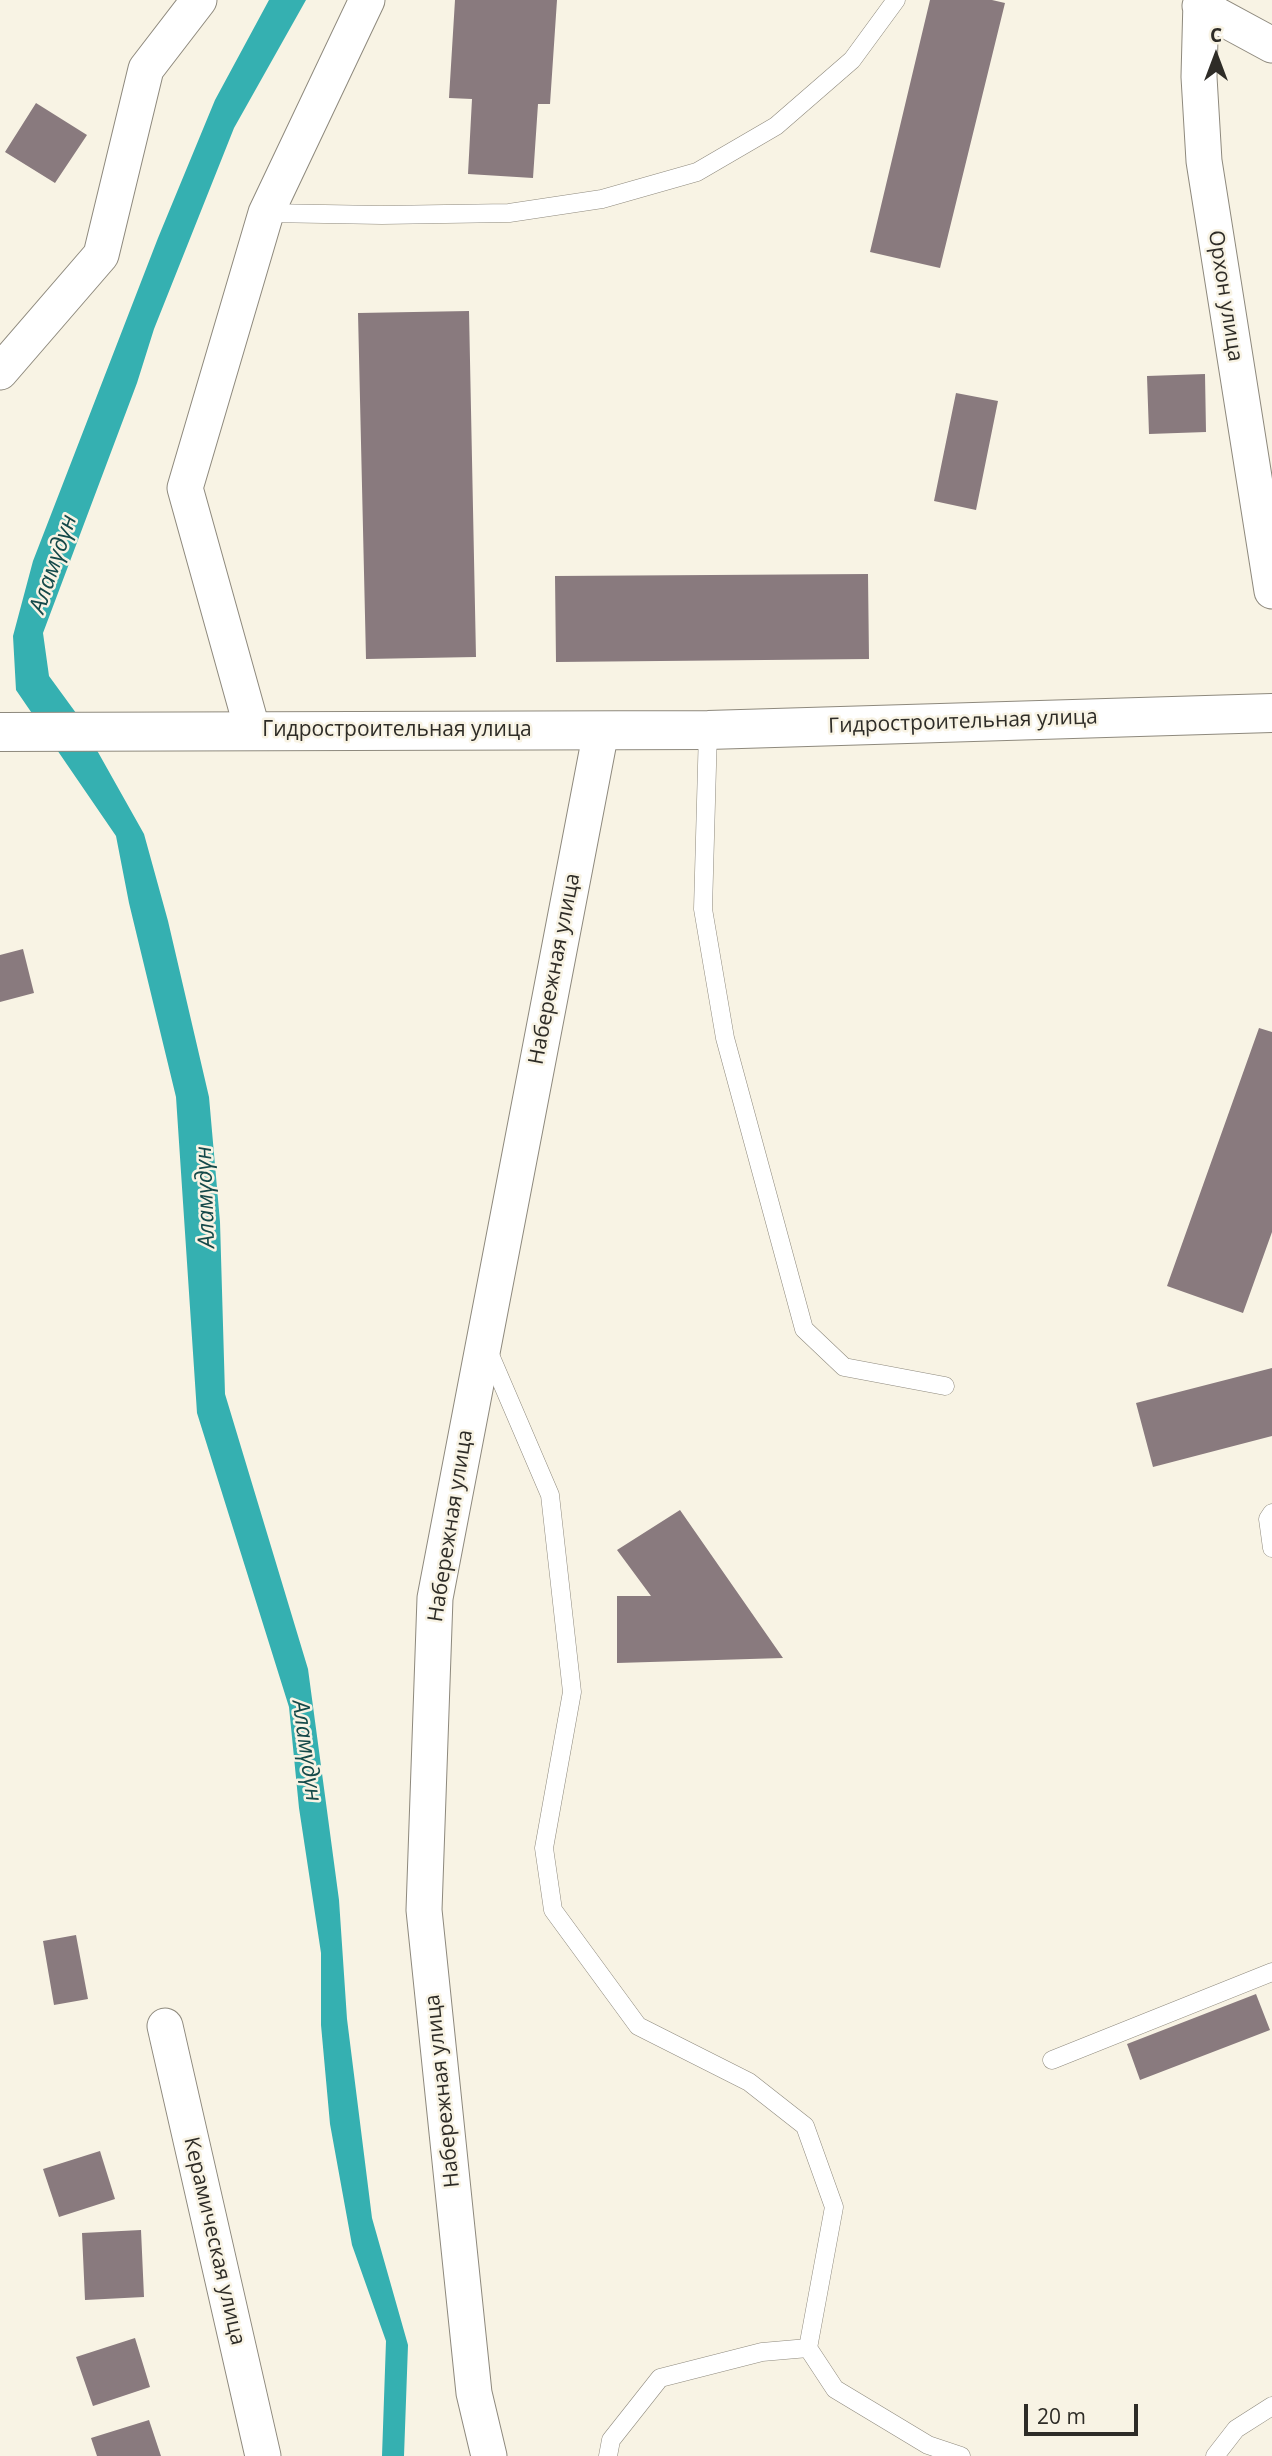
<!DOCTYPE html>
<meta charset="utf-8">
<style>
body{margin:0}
#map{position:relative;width:1272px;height:2456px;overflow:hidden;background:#f8f3e4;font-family:"Open Sans",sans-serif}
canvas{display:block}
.north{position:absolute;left:1181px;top:21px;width:70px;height:70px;-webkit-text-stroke:5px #f8f3e4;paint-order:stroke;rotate:0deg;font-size:19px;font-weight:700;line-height:28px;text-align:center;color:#2e2c27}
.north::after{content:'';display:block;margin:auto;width:24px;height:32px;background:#2e2c27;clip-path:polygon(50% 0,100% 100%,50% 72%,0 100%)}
.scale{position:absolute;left:1024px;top:2404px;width:114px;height:32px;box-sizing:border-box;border:4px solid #2e2c27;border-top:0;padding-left:9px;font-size:21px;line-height:24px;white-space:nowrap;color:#2e2c27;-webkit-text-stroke:5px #f8f3e4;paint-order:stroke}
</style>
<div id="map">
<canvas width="1272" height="2456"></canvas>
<div class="north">С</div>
<div class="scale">20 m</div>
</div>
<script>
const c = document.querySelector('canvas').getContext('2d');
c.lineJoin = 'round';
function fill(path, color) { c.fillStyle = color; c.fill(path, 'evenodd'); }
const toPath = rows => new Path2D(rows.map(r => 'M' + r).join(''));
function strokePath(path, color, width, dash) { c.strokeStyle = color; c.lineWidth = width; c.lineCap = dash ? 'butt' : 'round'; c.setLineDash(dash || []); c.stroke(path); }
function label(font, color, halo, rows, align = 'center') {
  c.font = font + ' "Open Sans",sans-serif'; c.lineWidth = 5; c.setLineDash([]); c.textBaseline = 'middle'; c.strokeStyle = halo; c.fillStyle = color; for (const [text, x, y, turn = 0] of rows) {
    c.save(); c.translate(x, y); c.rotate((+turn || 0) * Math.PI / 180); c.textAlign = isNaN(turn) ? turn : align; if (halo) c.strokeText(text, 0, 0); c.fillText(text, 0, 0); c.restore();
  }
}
fill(toPath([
 [269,0,306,0,234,128,154,329,137,383,43,633,49,676,76,713,144,834,168,921,209,1097,220,1222,225,1394,308,1669,339,1900,347,2019,372,2218,408,2345,404,2456,382,2456,386,2341,352,2245,330,2124,321,2025,321,1953,299,1808,289,1707,197,1413,176,1097,129,903,116,836,16,690,13,636,33,561,158,238,215,100]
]), '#35b0b1');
fill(toPath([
 [455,0,557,0,550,104,538,104,533,178,468,174,472,99,449,98],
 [930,0,992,0,1005,3,940,268,870,252],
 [36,103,87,135,55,183,5,152],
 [469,311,476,657,366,659,358,313],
 [1205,374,1206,432,1149,434,1147,376],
 [956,393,998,401,976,510,934,501],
 [868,574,869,659,556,662,555,576],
 [23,949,34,993,0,1002,0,955],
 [1259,1028,1272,1032,1272,1232,1243,1313,1167,1286],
 [1272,1368,1272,1436,1153,1467,1136,1403],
 [680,1510,783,1658,617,1663,617,1596,651,1596,617,1550],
 [76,1935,88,1999,54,2005,43,1941],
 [1256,1994,1270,2030,1140,2080,1127,2044],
 [100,2151,115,2199,59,2217,43,2169],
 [141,2230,144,2297,85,2300,82,2233],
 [135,2338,150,2387,93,2406,76,2357],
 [149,2420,161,2456,97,2456,91,2438]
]), '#897a7e');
const service = toPath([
 [266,213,382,215,509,213,602,199,697,172,776,126,852,60,896,0],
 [708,730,703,909,725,1038,804,1329,844,1367,945,1386],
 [487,1348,550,1495,572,1692,544,1848,553,1910,638,2026,749,2082,805,2126,834,2207,808,2348,835,2389,928,2445,961,2456],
 [1272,1513,1268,1519,1272,1548],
 [1052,2060,1272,1972],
 [608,2456,611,2440,660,2378,762,2352,808,2348],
 [1215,2456,1236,2429,1272,2406]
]);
const minor = toPath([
 [1201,0,1199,77,1204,161,1272,591],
 [1200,6,1272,45],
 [0,372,101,255,146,69,199,0],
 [253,732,185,488,266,213,367,0],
 [165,2026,263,2456],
 [489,2456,474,2393,424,1910,435,1598,601,731]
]);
const tertiary = toPath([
 [0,732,708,730,1272,713]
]);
strokePath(service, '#8e897d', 19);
strokePath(minor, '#8e897d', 37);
strokePath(tertiary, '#8e897d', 40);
strokePath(service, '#fff', 18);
strokePath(minor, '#fff', 35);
strokePath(tertiary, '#fff', 38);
label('21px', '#2e2c27', '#f8f3e4', [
 ["Орхон улица",1225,296,81],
 ["Гидростроительная улица",963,722,-2],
 ["Гидростроительная улица",397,730],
 ["Набережная улица",555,969,-79],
 ["Набережная улица",451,1526,-81],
 ["Набережная улица",443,2091,-96],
 ["Керамическая улица",214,2241,77]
]);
label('italic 23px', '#144949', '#f8f3e4', [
 ["Аламүдүн",54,564,-71],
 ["Аламүдүн",206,1197,-92],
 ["Аламүдүн",306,1751,82]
]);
</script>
